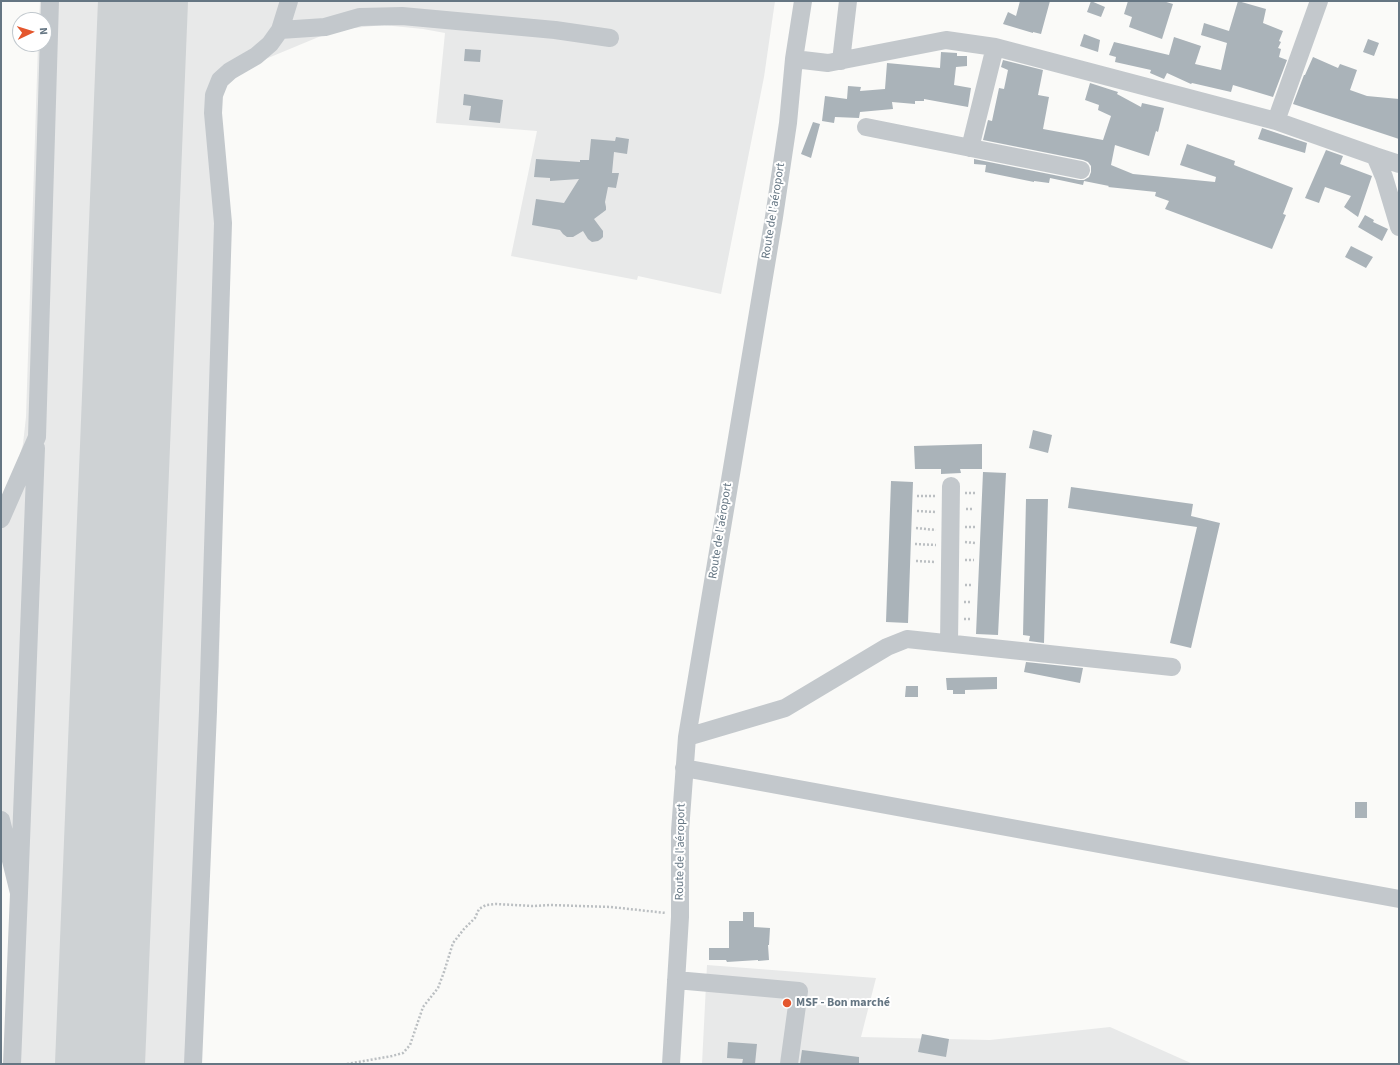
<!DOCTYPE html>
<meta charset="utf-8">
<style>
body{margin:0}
#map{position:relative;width:1400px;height:1065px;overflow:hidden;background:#fafaf8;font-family:"Source Sans 3",sans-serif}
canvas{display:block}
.frame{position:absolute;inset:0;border:2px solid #657683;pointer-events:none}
.north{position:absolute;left:12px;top:12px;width:40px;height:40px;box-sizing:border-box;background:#fff;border:1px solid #c1c8cd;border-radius:50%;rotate:86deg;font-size:11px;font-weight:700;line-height:16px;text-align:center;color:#657683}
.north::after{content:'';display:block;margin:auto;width:14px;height:18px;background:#e4572e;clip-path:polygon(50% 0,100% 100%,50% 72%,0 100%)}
</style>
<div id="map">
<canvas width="1400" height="1065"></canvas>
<div class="frame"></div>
<div class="north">N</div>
</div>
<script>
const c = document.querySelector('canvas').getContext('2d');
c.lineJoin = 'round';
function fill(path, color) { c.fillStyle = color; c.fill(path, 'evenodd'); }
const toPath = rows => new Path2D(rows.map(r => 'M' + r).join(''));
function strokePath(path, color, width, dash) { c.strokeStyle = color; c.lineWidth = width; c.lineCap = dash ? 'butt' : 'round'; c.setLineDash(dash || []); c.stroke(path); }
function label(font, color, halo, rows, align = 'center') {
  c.font = font + ' "Source Sans 3",sans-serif'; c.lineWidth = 4; c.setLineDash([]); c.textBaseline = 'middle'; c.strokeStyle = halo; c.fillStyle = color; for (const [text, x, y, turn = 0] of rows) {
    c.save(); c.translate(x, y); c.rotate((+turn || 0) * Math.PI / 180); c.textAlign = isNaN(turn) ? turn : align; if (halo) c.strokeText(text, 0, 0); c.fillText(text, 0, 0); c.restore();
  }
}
fill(toPath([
 [40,1,775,1,764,77,721,294,638,276,637,280,511,256,537,131,436,123,445,33,423,29,383,25,354,28,321,36,268,58,228,80,218,101,225,378,219,666,205,907,200,1064,4,1064,13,888,1,837,1,501,14,476,23,444,26,417,38,44,44,44,44,20,39,20],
 [707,965,876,978,861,1037,990,1040,1110,1027,1193,1064,702,1064]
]), '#e8e9e9');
strokePath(toPath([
 [100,1064,143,1]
]), '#ced2d4', 90);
fill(toPath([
 [1020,1,1050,1,1041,34,1033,32,1033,33,1003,24,1008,12,1016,16],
 [1091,1,1105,7,1101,17,1087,12],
 [1128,1,1163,1,1173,4,1162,39,1129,27,1132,17,1124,14],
 [1238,1,1266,9,1263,23,1283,31,1279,41,1281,42,1278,48,1281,49,1279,57,1287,60,1273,97,1233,85,1231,92,1192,83,1191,84,1167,73,1164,79,1150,73,1151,70,1115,62,1116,57,1109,55,1114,42,1169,55,1174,37,1201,46,1195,64,1221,70,1227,43,1201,35,1204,23,1229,31],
 [1084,34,1100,40,1098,52,1080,46],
 [1368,39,1379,43,1374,56,1363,52],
 [465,49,481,50,480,62,464,61],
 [941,52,957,53,957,56,967,56,967,66,956,67,954,85,971,88,968,107,924,99,924,101,915,101,915,104,892,102,893,109,860,112,859,118,835,117,834,123,822,121,825,96,847,99,848,86,861,87,860,91,885,89,887,63,940,68],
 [1313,57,1338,68,1340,64,1357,70,1350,90,1367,96,1399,99,1399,139,1293,104,1304,75,1305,75],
 [1003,60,1043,70,1038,95,1049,97,1043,129,1103,140,1111,116,1098,110,1099,105,1085,100,1090,83,1118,92,1117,94,1141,107,1142,103,1164,108,1158,132,1156,131,1149,156,1115,145,1111,165,1133,174,1215,182,1216,177,1180,165,1187,144,1235,161,1234,165,1293,188,1283,214,1286,215,1272,249,1165,209,1169,201,1155,196,1156,192,1108,187,1109,186,1084,181,1083,185,1050,178,1049,183,1034,181,1034,182,985,172,986,165,974,164,974,159,1079,180,1084,180,1089,177,1091,172,1091,166,1088,162,1083,160,983,140,988,120,992,121,999,88,1004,89,1008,70,1001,67],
 [464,94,503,100,500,123,469,120,471,106,463,105],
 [813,122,820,124,811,158,801,154],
 [1262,128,1307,143,1305,153,1258,139],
 [616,137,629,139,627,154,614,152,612,173,619,173,616,188,608,187,605,202,606,207,606,210,594,219,603,231,603,237,601,239,598,241,592,242,588,239,583,231,573,237,567,237,563,234,560,230,532,225,536,199,564,203,579,179,550,181,550,178,534,177,536,159,580,162,580,160,589,160,591,139,615,141],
 [1326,150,1343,156,1340,164,1372,176,1358,217,1344,207,1351,196,1325,187,1319,203,1305,198],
 [1365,215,1374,220,1373,222,1388,229,1382,241,1358,227],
 [1351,246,1373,257,1366,268,1345,257],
 [1033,430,1052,435,1048,453,1029,448],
 [982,444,982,469,960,469,961,473,941,474,941,469,915,469,914,446],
 [983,472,1006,473,998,635,976,634],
 [891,481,913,482,908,623,886,622],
 [1071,487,1193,504,1191,516,1220,523,1191,648,1170,643,1197,527,1068,508],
 [1026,499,1048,499,1044,643,1029,641,1030,636,1023,635],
 [1026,662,1083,668,1080,683,1024,672],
 [997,677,997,689,965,690,965,694,953,694,953,690,947,690,946,678],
 [906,686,918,686,918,697,905,697],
 [1355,802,1367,802,1367,818,1355,818],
 [743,912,754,912,754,927,770,928,769,945,768,945,769,960,758,961,758,960,727,962,726,960,709,960,709,948,729,948,729,921,743,921],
 [922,1034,949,1039,946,1057,918,1052],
 [728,1042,757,1044,755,1064,742,1064,743,1059,727,1058],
 [802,1050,859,1057,859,1064,800,1064]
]), '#aab3b9');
strokePath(toPath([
 [965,493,975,493],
 [917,496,937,496],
 [966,509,974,509],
 [917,511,936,512],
 [965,527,975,527],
 [916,528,936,530],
 [965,542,975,543],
 [915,544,936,545],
 [965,560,974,560],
 [916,561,936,562],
 [965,585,973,585],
 [964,602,971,602],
 [964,619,972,619],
 [347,1064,392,1056,403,1053,410,1045,423,1007,438,988,444,972,453,943,464,929,475,918,479,909,486,905,496,904,533,906,550,905,611,907,666,913]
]), '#bbbfc2', 2.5, [2, 2]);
strokePath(toPath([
 [280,30,325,27,360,17,402,16,555,30,610,38],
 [794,59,828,63,946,40,995,47,1276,121,1375,156,1384,177,1399,227],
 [841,61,848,1],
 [1276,121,1319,1],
 [866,127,1081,170],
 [970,148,995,47],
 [1375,156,1399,164],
 [1,519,37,437,50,1],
 [949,643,951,486],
 [687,737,785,708,887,647,907,639,1172,667],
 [684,768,1399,899],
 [1,820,19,893,12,1064],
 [19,893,36,448],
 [676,980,799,991,789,1064],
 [193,1064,208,711,223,223,213,113,214,95,220,80,230,71,256,56,270,44,280,30,289,1],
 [671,1064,680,917,680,831,687,737,774,217,788,123,794,59,803,1]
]), '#c3c8cc', 18);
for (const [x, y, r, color] of [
 [787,1003,5,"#e4572e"]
]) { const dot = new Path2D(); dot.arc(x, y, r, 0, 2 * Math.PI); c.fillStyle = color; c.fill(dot); strokePath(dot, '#fff', 1.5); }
label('12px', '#657683', '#fff', [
 ["Route de l'aéroport",774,211,-81],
 ["Route de l'aéroport",721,531,-81],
 ["Route de l'aéroport",681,852,-89]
]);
label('bold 12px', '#657683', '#fff', [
 ["MSF - Bon marché",796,1003]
], 'left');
</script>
